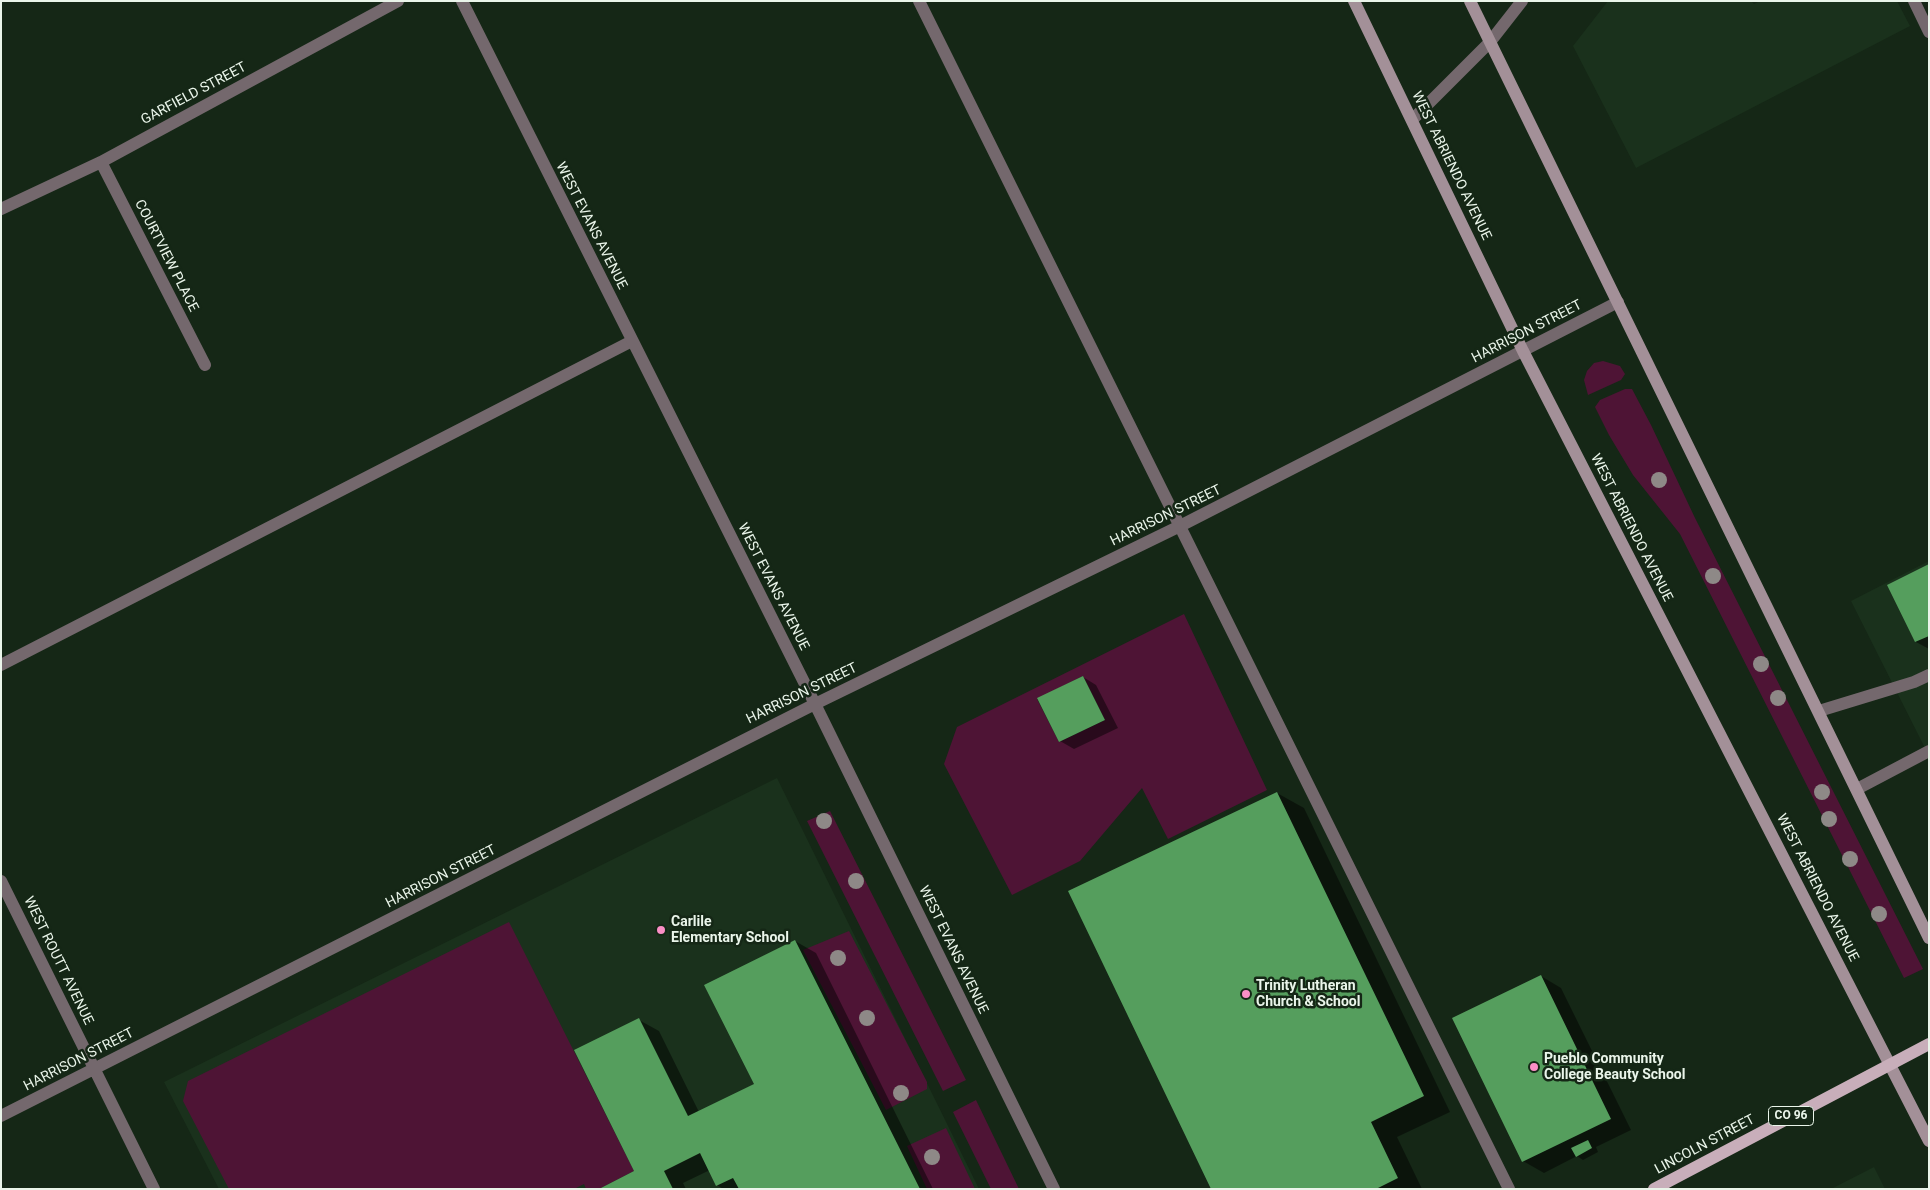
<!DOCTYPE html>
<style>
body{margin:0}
#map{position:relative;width:1930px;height:1190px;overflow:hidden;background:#152716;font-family:Roboto,sans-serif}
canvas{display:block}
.frame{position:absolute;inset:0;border:2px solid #eaf5ea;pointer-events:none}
</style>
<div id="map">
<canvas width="1930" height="1190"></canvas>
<div class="frame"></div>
</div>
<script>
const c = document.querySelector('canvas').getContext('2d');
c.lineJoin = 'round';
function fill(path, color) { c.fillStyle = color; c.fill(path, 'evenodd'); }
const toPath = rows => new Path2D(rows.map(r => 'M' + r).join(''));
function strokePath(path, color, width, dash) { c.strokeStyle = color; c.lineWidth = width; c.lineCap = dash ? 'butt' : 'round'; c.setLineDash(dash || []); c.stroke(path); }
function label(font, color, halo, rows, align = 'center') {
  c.font = font + ' Roboto,sans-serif'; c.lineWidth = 5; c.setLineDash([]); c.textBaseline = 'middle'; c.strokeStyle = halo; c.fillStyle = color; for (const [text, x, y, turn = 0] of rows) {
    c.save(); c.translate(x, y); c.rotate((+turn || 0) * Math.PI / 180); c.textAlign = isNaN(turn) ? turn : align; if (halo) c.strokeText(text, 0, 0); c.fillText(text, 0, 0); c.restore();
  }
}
fill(toPath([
 [1608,1,1751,1,1754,4,1760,1,1897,1,1910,26,1636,168,1573,46],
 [1929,561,1929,756,1851,601],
 [777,778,979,1189,219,1189,164,1082],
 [1874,1167,1885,1189,1831,1189]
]), '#1a311c');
fill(toPath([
 [1603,361,1620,366,1625,374,1621,380,1588,395,1584,380,1587,371,1594,363],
 [1625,389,1632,389,1651,425,1695,518,1923,969,1904,978,1680,534,1633,475,1609,435,1595,407,1600,400],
 [1184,614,1267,790,1168,839,1142,788,1080,861,1012,895,944,764,957,727],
 [1083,676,1105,720,1059,742,1037,699],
 [830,811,966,1080,943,1091,807,821],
 [509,922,634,1171,599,1189,586,1189,584,1184,574,1189,229,1189,183,1101,188,1081],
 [849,931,927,1082,927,1089,886,1110,803,950],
 [976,1100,1019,1189,991,1189,953,1112],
 [946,1128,975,1189,927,1189,907,1146]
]), '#4e1435');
fill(toPath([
 [1929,566,1929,649,1916,642],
 [1083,677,1096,685,1118,728,1074,749,1060,741],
 [1277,793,1304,808,1450,1112,1397,1137,1422,1189,1212,1189],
 [795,941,816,953,933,1189,723,1189,717,1185,710,1170,683,1183,686,1189,602,1189,636,1172,639,1020,659,1031,699,1112,755,1084],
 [1541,976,1561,988,1631,1130,1596,1147,1598,1152,1583,1160,1577,1156,1544,1173,1523,1161]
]), '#0007');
fill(toPath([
 [1929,564,1929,636,1915,642,1887,585],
 [1083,676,1105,720,1059,742,1037,698],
 [1277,792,1424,1096,1371,1122,1398,1178,1376,1189,1211,1189,1068,891],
 [795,940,920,1189,739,1189,733,1178,716,1186,700,1153,664,1171,673,1189,599,1189,634,1171,574,1050,639,1018,688,1116,754,1084,704,985],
 [1541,975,1611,1119,1522,1162,1452,1018],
 [1588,1140,1592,1148,1576,1157,1571,1148]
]), '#559e5d');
strokePath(toPath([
 [919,1,1509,1189],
 [1914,1,1929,32],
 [1,665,632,341],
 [1819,711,1914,682,1929,675],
 [1857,789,1929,751]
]), '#74686d', 12);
strokePath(toPath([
 [462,1,815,704,1054,1189],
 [1412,120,1490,42,1522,1],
 [101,162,205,365],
 [1,209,101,162,398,1],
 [1,881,154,1189],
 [1,1116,815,704,1180,526,1618,302]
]), '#74686d', 12);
strokePath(toPath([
 [1354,1,1523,351,1929,1141],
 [1470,1,1929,938]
]), '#a39098', 12);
strokePath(toPath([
 [1654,1189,1929,1044]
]), '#c8aeba', 12);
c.fillStyle = '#8e8987';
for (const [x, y] of [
 [1659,480],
 [1713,576],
 [1761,664],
 [1778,698],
 [1822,792],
 [1829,819],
 [824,821],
 [1850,859],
 [856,881],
 [1879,914],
 [838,958],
 [867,1018],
 [901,1093],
 [932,1157]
]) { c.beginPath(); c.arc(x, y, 8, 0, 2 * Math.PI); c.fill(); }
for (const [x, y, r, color] of [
 [661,930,5,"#fb8fc6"],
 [1246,994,5,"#fb8fc6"],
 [1534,1067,5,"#fb8fc6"]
]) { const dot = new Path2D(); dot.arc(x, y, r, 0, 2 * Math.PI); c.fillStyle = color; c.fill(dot); strokePath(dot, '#152716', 2); }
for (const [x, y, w] of [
 [1791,1116,45]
]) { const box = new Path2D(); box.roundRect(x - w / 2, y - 9.5, w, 19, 4); c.fillStyle = '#152716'; c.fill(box); strokePath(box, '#eaf5ea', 1); }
label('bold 12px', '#eaf5ea', null, [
 ["CO 96",1791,1116]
]);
label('14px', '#eaf5ea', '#152716', [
 ["GARFIELD STREET",194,94,-28],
 ["WEST ABRIENDO AVENUE",1451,166,64],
 ["WEST EVANS AVENUE",591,226,63],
 ["COURTVIEW PLACE",166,256,63],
 ["HARRISON STREET",1527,332,-27],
 ["HARRISON STREET",1166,516,-26],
 ["WEST ABRIENDO AVENUE",1631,528,63],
 ["WEST EVANS AVENUE",773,587,63],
 ["HARRISON STREET",802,694,-26],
 ["HARRISON STREET",441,877,-27],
 ["WEST ABRIENDO AVENUE",1817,888,63],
 ["WEST EVANS AVENUE",953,950,64],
 ["WEST ROUTT AVENUE",58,961,64],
 ["HARRISON STREET",79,1060,-27],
 ["LINCOLN STREET",1705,1145,-28]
]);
label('bold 14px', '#eaf5ea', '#152716', [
 ["Carlile",671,922],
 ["Elementary School",671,938],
 ["Trinity Lutheran",1256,986],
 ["Church & School",1256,1002],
 ["Pueblo Community",1544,1059],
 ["College Beauty School",1544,1075]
], 'left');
</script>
